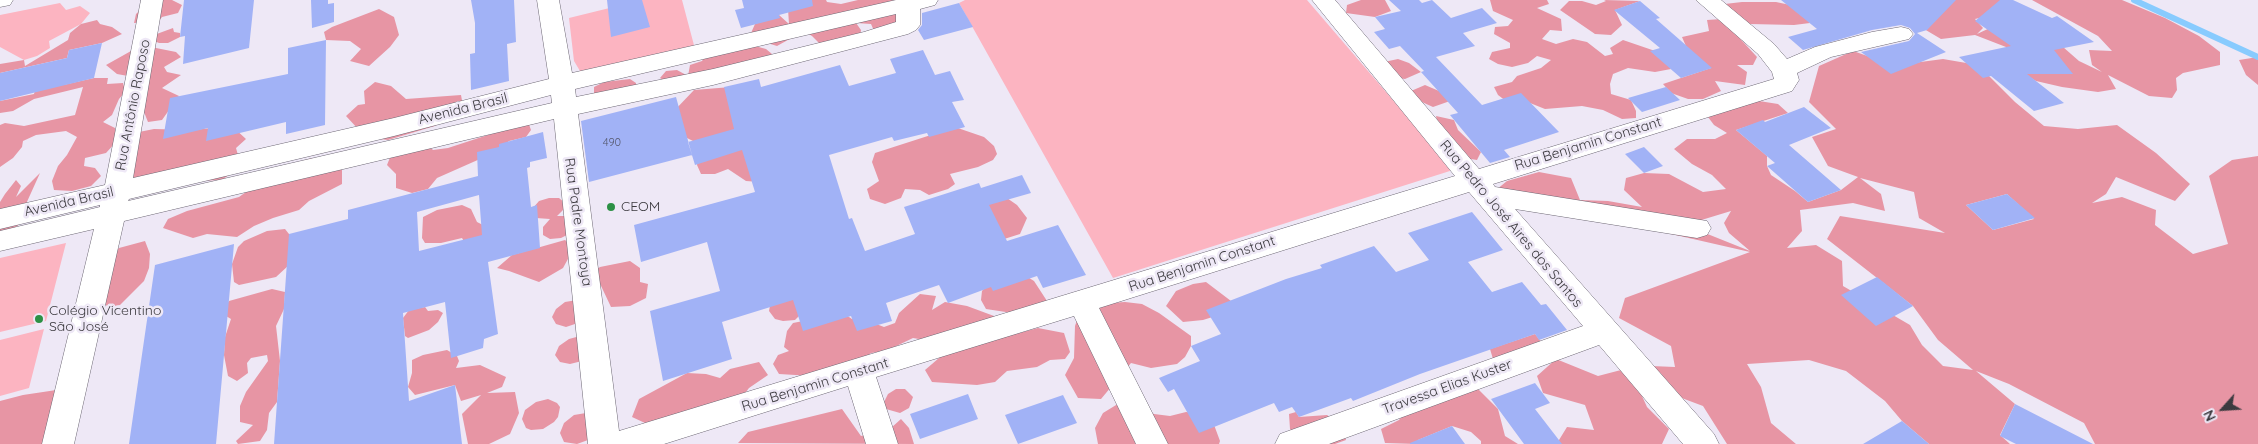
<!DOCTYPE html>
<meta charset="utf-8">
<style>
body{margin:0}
#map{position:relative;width:2258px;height:444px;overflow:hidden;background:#eee8f6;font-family:Quicksand,sans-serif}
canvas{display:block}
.north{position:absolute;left:2198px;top:384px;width:50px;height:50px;-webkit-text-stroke:4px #eee8f6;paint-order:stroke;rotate:244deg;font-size:14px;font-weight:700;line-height:20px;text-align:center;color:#3c3a3f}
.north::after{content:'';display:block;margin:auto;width:18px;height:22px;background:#3c3a3f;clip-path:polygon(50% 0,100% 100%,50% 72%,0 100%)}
</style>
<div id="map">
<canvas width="2258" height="444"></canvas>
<div class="north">N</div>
</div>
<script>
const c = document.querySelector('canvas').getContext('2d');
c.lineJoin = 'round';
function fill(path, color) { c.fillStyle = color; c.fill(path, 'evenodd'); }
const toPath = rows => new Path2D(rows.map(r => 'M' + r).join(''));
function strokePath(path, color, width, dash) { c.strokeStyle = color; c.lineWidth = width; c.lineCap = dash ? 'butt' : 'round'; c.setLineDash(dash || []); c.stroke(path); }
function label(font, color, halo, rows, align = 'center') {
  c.font = font + ' Quicksand,sans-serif'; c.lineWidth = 5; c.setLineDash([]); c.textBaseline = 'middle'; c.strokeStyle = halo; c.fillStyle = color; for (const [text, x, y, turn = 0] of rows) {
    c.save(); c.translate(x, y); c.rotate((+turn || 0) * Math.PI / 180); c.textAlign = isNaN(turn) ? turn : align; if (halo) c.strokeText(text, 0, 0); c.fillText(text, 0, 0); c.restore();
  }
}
fill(toPath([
 [642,0,682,0,695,49,590,74,580,71,574,61,569,18],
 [965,0,1307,0,1453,170,1113,278,959,3],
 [60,3,66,10,80,6,90,13,81,24,49,41,50,48,37,56,24,60,0,47,0,15],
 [66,243,46,321,0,332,0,258],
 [44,329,29,388,0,396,0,340]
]), '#fcb4c1');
fill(toPath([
 [159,0,172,0,182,5,178,13,162,17,158,22,134,23,136,14,142,8],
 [804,0,826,0,827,2,841,4,858,0,908,0,906,19,875,33,871,24,856,23,861,30,859,43,820,44,812,36,804,31,777,46,761,41,751,33,755,24,779,15,789,24,788,9],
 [1361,0,1385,0,1391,11,1375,17,1346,13,1347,5],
 [1490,0,1547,0,1549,4,1537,8,1561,19,1562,31,1550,30,1542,39,1556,44,1573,39,1587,42,1605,56,1613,54,1610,48,1623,40,1661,53,1671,69,1655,72,1628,68,1613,74,1610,84,1611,94,1631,100,1636,111,1636,118,1622,119,1603,110,1582,106,1545,109,1530,103,1510,104,1498,95,1494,87,1512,82,1517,76,1541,68,1551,60,1537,56,1528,63,1512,67,1498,64,1489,59,1492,52,1510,48,1510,43,1494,34,1495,27,1508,26,1513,20,1493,11],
 [1604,0,1640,1,1615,10,1622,25,1611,35,1595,34,1560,10,1569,1,1582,1,1596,5,1606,1],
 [1875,0,2002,0,2001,13,1975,19,1983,28,1977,34,1992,27,2063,47,2079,61,2102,72,2092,65,2089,50,2112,51,2098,36,2032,0,2122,0,2165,18,2199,36,2220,52,2220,65,2183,73,2176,78,2177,90,2172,98,2149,96,2108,75,2116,89,2098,92,2062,87,2036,81,2017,70,2030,66,2006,47,1975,35,1941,39],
 [1742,2,1776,2,1795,6,1810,23,1794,25,1750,24,1716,5],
 [379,9,394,17,399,35,390,47,369,66,350,61,361,49,350,41,326,40,324,32,332,27],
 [1722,19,1757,57,1753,65,1737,65,1747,72,1745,85,1715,81,1721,91,1703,99,1688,99,1671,93,1663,84,1711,68,1692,60,1682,37,1709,31,1707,20],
 [97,20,100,24,112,27,122,34,102,43,69,50,67,58,0,73,0,64,24,60,25,66,68,40,70,33,81,24],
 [173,28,174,32,180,33,180,37,168,43,159,43,152,40,154,35],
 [755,46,766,49,772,54,771,59,666,82,660,78,666,71,677,70,688,76,690,65,702,61,706,55],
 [151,47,176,52,181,57,164,67,167,72,181,75,162,88,179,96,162,120,148,122,144,112,125,92,119,99,112,115,103,122,115,128,116,142,106,153,85,158,84,166,95,168,101,176,91,186,72,191,54,190,52,181,58,166,67,155,77,137,66,131,36,135,23,141,22,147,13,158,0,167,0,125,5,123,24,126,75,115,83,87,34,99,13,111,0,113,0,101,34,94,37,82,63,85,94,78,108,78,107,84,123,83,125,90,128,76,117,74,106,65,131,51],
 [1853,51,1879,60,1913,63,1943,59,1978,65,2015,102,2044,126,2078,129,2117,125,2156,153,2190,184,2175,201,2116,177,2106,194,2092,203,2122,197,2156,210,2155,225,2193,254,2228,244,2209,176,2232,160,2258,156,2258,444,2095,444,2084,423,2009,384,1976,371,2015,404,2000,435,2010,444,1929,444,1902,421,1885,401,1846,371,1809,360,1747,364,1761,387,1771,423,1796,444,1727,444,1703,406,1679,397,1651,366,1675,367,1671,346,1619,318,1625,298,1750,252,1553,207,1496,190,1507,181,1539,172,1571,178,1580,200,1608,201,1642,207,1624,190,1626,178,1644,173,1669,174,1703,192,1726,189,1712,175,1692,164,1674,149,1687,139,1715,139,1727,133,1714,125,1708,117,1759,101,1778,104,1788,113,1736,130,1767,156,1767,166,1771,175,1795,191,1808,202,1841,190,1858,177,1828,166,1812,137,1836,129,1809,102,1819,66],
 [1860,178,1914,192,1919,218,1945,233,1840,216,1827,239,1913,306,1938,340,1973,370,1943,366,1922,345,1910,325,1843,286,1842,261,1816,245,1787,248,1802,231,1800,210,1853,203,1885,211,1881,194],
 [2007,194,2034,219,1993,230,1966,205],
 [1731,211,1724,223,1729,233,1750,251,1685,225],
 [2258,57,2258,85,2246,75,2239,60],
 [1398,59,1409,63,1421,72,1405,79,1398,78,1384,62],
 [630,79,636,83,636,90,594,100,594,87,604,82],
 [375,82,391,86,406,99,461,95,463,106,435,126,388,140,371,138,359,130,346,116,358,105,365,104,364,91],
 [1425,85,1439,91,1450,101,1433,107,1413,98,1411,91],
 [731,87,738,132,699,144,685,137,674,111,694,90],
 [1436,116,1454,120,1458,130,1481,152,1477,160,1471,159,1460,164,1438,127],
 [527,119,531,130,526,137,509,141,498,151,437,178,428,189,412,193,396,188,396,174,387,165,391,155,427,144,433,150,448,148,494,133],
 [949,125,984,137,994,146,997,154,993,160,978,167,950,174,955,184,948,189,929,195,920,190,905,189,901,198,885,204,870,199,867,189,879,181,872,162,875,153,934,134],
 [221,127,233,127,246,139,236,148,241,166,222,180,130,183,139,132,154,129,193,130],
 [735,147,756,151,760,182,746,181,728,169,715,174,701,174,697,165,698,156],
 [312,158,342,165,342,184,309,201,299,210,273,218,254,226,237,237,207,234,193,238,163,228,168,219,187,211,239,197,260,182,264,172],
 [40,173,26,204,25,214,20,224,0,238,0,202,5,194,16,180,21,186,16,197],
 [1004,196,1017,205,1027,218,1020,234,1001,240,979,198],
 [549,198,559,198,565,203,563,210,557,216,565,216,571,233,561,238,550,239,543,235,543,227,550,219,536,218,533,208,539,201],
 [462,205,471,209,477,222,487,227,490,239,465,243,462,238,441,243,425,243,422,238,423,217,437,210],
 [285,229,289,234,289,265,276,277,239,285,234,282,232,264,238,247,244,241,267,231],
 [565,240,574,248,563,268,539,282,509,271,497,268,512,255],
 [145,241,150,254,149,268,144,281,120,305,110,307,101,303,100,264,119,248],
 [630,261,640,268,640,282,648,284,646,298,630,306,611,307,594,271,600,267],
 [1026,276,1034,281,1047,301,1019,314,986,309,981,300,982,291,987,285],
 [1206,282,1231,301,1222,314,1203,320,1183,322,1166,306,1176,291,1193,284],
 [786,288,803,312,795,320,783,321,775,319,769,311,771,300],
 [272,289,285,292,284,309,276,326,280,361,277,402,269,413,267,430,260,441,238,444,236,441,253,425,240,422,240,406,246,392,268,361,267,355,251,358,247,363,248,373,237,381,228,376,224,355,225,337,231,319,221,313,229,301],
 [920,294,936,296,932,310,945,302,967,306,994,316,994,326,925,340,913,338,886,351,871,353,863,360,812,376,779,374,773,364,778,355,789,351,784,347,787,331,793,323,843,313,852,319,866,320,884,327,895,323,899,313],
 [577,300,578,323,566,327,556,324,552,317,556,309,565,302],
 [1125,302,1142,304,1159,313,1191,336,1191,346,1185,357,1177,364,1151,368,1131,363,1101,399,1078,398,1065,375,1074,358,1075,326,1079,314,1110,303],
 [425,307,428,311,438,310,443,313,438,322,429,330,408,338,405,336,403,318,409,310],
 [1038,328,1064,333,1070,352,1065,359,1050,360,1037,367,1007,371,995,382,977,385,932,382,925,370,946,352],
 [1535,334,1543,344,1493,359,1490,349],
 [580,336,582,361,570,364,560,362,555,355,559,346,569,339],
 [447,350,457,356,459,361,456,368,480,365,506,377,502,387,487,393,515,392,519,413,510,434,489,444,468,444,462,414,481,395,461,401,455,385,415,395,408,387,412,373,412,360,423,355],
 [1556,359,1598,376,1621,370,1637,385,1647,407,1669,429,1662,444,1549,444,1559,440,1567,427,1594,430,1585,405,1543,393,1537,376],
 [759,362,768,375,749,388,739,401,645,423,632,417,639,399,687,373,706,374,720,378,730,369],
 [1469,380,1498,409,1505,436,1518,444,1481,444,1481,441,1471,432,1452,426,1418,440,1417,444,1385,443,1381,429,1399,420,1416,399],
 [63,389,43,444,0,444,0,401,23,395],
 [896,389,905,389,913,397,909,408,900,413,886,409,884,402,888,394],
 [548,399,557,403,560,407,558,417,554,422,543,429,531,430,526,428,522,419,525,410,536,402],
 [1133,399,1154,414,1170,416,1186,412,1210,414,1220,441,1219,444,1098,444,1095,428,1103,413,1121,402],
 [842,409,861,436,891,428,901,419,909,428,914,444,738,443,748,432],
 [1296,412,1299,417,1327,415,1342,426,1346,440,1335,444,1310,444,1301,441,1290,429,1289,414],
 [586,413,588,440,577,444,564,442,560,433,564,423,574,415]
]), '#e795a4');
strokePath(toPath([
 [2134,0,2258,57]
]), '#88cbfe', 6);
fill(toPath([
 [184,0,254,0,249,48,183,64,185,36,180,37],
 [311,0,328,0,328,4,334,3,334,22,312,28],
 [471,0,514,0,516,42,507,44,509,81,471,90,470,54,475,53,475,23],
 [607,0,642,0,650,27,611,37],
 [742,0,812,0,813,6,779,15,780,18,741,28,735,10,744,8],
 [1389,0,1419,0,1422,3,1432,0,1451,18,1482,8,1497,23,1463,33,1475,46,1436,57,1482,105,1521,93,1559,132,1504,150,1510,157,1490,163,1450,115,1458,113,1421,72,1424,71,1400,46,1389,49,1374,32,1385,29,1375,17,1401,11],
 [1781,0,1956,0,1927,30,1917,33,1946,52,1891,74,1861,52,1909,41,1915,34,1910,28,1901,25,1872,30,1803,50,1788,37,1817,29],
 [2000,0,2013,0,2052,18,2057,16,2094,42,2054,50,2073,74,2027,74,2064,103,2034,111,1991,76,1983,78,1959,57,2011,46,1975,21],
 [1640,1,1660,18,1656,19,1712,68,1681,78,1650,51,1660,48,1614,10],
 [959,3,973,27,924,40,918,30,922,25,922,13],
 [326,40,325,125,286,134,286,122,206,141,208,128,163,139,170,98,288,74,288,48],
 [102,43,94,78,0,101,0,73,67,58,69,50],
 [923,50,935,75,950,71,964,100,952,102,965,127,929,137,927,133,894,141,892,137,829,155,849,219,852,218,865,251,915,234,904,207,979,183,981,188,1022,175,1031,193,989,205,1007,241,1058,225,1086,275,1043,288,1037,276,993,291,991,287,948,303,939,285,886,303,892,321,857,331,851,316,803,331,793,300,722,322,732,359,663,381,650,311,720,291,707,242,641,262,634,225,755,192,742,150,695,165,688,142,734,129,724,87,759,79,761,87,840,65,849,86,896,73,890,59],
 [1666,87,1680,100,1642,112,1628,98],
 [676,97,692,155,589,182,581,121],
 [1804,107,1831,128,1789,145,1841,190,1808,202,1767,166,1775,163,1736,130,1763,120,1765,122],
 [543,132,547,158,530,162,530,167,527,168,531,207,537,205,540,248,488,262,498,334,484,339,483,348,451,358,445,302,403,313,409,401,455,385,462,444,274,444,289,234,348,219,348,210,478,176,477,152,499,147,499,144],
 [479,195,482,235,419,251,417,212],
 [1644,147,1663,166,1644,173,1625,154],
 [2007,194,2035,218,1993,230,1966,205],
 [1472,212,1503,250,1468,262,1492,292,1522,282,1541,305,1546,304,1567,330,1539,340,1535,334,1420,374,1353,401,1351,398,1299,417,1292,407,1279,412,1274,403,1199,433,1174,389,1168,392,1159,378,1200,361,1191,346,1221,334,1206,310,1286,279,1322,268,1320,265,1374,246,1396,272,1429,260,1408,233],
 [234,244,216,444,129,444,155,265],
 [1877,277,1913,306,1876,326,1841,295],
 [1535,383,1550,403,1535,409,1562,444,1524,444,1491,399],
 [968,394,978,419,920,439,910,414],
 [1063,395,1077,423,1018,444,1005,415],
 [2015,404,2093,444,2016,444,2000,436],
 [1902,421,1929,444,1863,444],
 [1452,426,1465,444,1410,444,1410,443]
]), '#a1b2f6');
const minor = toPath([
 [0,0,13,0,10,5,0,7,0,0],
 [141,0,163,0,133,178,394,118,549,79,537,0,559,0,572,73,896,0,938,0,935,5,920,9,920,25,916,30,908,34,713,85,578,114,619,431,1455,176,1312,0,1335,0,1479,169,1774,79,1772,72,1758,54,1696,0,1721,0,1774,44,1787,59,1815,47,1872,32,1901,27,1909,29,1913,34,1909,39,1831,57,1797,73,1799,80,1792,91,1493,184,1495,187,1707,221,1711,228,1707,235,1697,238,1515,209,1714,434,1719,444,1683,444,1599,345,1329,444,1275,444,1280,434,1583,326,1469,192,1099,308,1168,444,1136,444,1074,316,876,377,898,444,866,444,848,386,664,444,588,444,554,119,124,221,74,444,42,444,94,229,0,251,0,231,100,207,100,205,0,229,0,209,105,185,141,0],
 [896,14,896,22,864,32,713,69,576,97,575,89,896,14],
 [551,95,552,103,128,201,129,199,394,136,551,95]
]);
strokePath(minor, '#6d6874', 1);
fill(minor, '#fff');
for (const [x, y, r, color] of [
 [611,207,5,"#2c9045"],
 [39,319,5,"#2c9045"]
]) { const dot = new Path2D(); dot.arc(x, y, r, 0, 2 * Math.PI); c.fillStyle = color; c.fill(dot); strokePath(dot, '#eee8f6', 2); }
label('11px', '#55586d', null, [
 ["490",612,143]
]);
label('14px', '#3c3a3f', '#eee8f6', [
 ["Rua Antônio Raposo",133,105,-79],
 ["Avenida Brasil",463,109,-14],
 ["Rua Benjamin Constant",1588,144,-17],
 ["Avenida Brasil",69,202,-13],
 ["Rua Padre Montoya",578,222,82],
 ["Rua Pedro José Aires dos Santos",1511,224,50],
 ["Rua Benjamin Constant",1202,264,-18],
 ["Rua Benjamin Constant",815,385,-17],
 ["Travessa Elias Kuster",1447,387,-20]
]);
label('14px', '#3c3a3f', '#eee8f6', [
 ["CEOM",621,207],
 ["Colégio Vicentino",49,311],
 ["São José",49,327]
], 'left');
</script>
